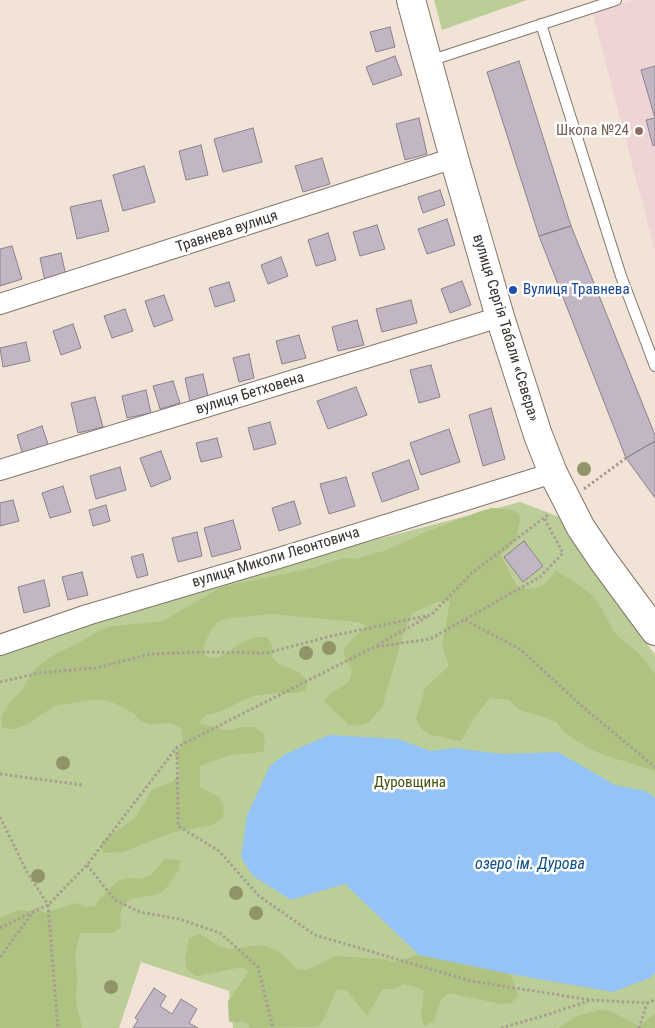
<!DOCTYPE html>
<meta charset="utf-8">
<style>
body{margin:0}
canvas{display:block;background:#f1e3d6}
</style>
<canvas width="655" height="1028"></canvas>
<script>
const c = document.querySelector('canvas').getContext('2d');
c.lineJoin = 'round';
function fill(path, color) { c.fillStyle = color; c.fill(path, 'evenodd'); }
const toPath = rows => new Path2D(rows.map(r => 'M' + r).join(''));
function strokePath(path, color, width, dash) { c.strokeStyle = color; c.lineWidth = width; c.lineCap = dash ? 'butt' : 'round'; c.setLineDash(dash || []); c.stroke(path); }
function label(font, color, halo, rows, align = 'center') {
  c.font = font + ' "Roboto Condensed",sans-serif'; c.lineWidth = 5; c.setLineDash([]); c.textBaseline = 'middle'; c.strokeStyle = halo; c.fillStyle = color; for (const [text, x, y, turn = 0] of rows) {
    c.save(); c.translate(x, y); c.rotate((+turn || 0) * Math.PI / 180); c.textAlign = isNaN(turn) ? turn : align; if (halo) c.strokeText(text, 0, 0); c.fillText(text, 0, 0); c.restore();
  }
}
fill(toPath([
 [636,0,655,0,655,251,592,11]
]), '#efd4d6');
fill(toPath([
 [434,0,527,0,442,30],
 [520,502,560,517,603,583,655,655,655,1028,233,1028,229,991,141,962,119,1028,0,1028,0,653,233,577]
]), '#bcce97');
fill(toPath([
 [492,508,513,510,521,517,516,539,510,547,500,555,517,586,526,589,537,588,546,583,556,571,575,582,592,595,599,604,614,632,622,640,639,653,655,674,655,771,601,754,583,745,564,732,557,723,547,718,526,712,517,708,509,700,490,698,476,715,461,741,431,735,422,729,416,719,425,688,449,666,442,645,450,602,440,601,412,613,403,635,382,707,368,723,358,726,348,724,324,701,331,693,349,682,352,671,343,652,349,642,367,626,358,622,347,621,272,614,229,618,219,621,211,629,203,648,207,657,218,658,246,640,256,637,267,637,272,646,272,657,279,664,299,672,307,680,306,691,296,693,275,693,253,696,216,713,206,715,199,723,220,729,231,730,241,727,253,727,263,732,265,743,263,752,230,755,200,766,200,787,219,797,224,807,223,817,213,825,171,833,123,852,103,853,101,842,136,817,152,790,172,782,179,774,179,764,174,754,181,748,183,738,181,728,171,723,150,724,141,721,133,713,114,703,103,700,91,700,54,706,28,724,14,729,2,728,1,717,12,699,20,693,31,674,38,666,57,653,77,644,97,632,107,627,163,621,221,587,313,568,343,558,355,559,387,550,426,532,481,511],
 [165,859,180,860,179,870,167,887,159,894,130,899,122,907,120,917,121,928,112,933,80,933,75,954,77,980,76,1002,82,1028,0,1028,0,918,18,910,29,911,36,908,45,913,75,903,85,907,95,906,102,896,119,880,130,878,140,879,151,875],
 [200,934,219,946,229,949,261,945,272,948,281,953,297,969,307,970,336,956,383,959,394,962,419,955,510,974,519,996,511,1003,501,1004,449,993,441,999,434,1021,424,1026,421,1016,424,991,416,987,403,984,395,989,383,989,367,1016,347,991,337,989,324,1019,318,1027,250,1028,246,1022,229,1022,228,1001,249,971,242,967,197,976,187,970,185,959,189,938],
 [599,1010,610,1011,639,1026,655,1014,655,1028,558,1028,577,1016]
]), '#aec282');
fill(toPath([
 [329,735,398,739,431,751,454,748,503,754,558,752,615,785,646,791,655,798,655,973,650,978,613,992,510,974,419,955,345,884,291,900,253,876,241,857,247,815,270,766,285,754]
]), '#95c3f6');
const building = toPath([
 [390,27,395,47,376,52,370,32,390,27],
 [395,56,402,75,373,85,366,67,395,56],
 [519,61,571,226,539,236,487,72,519,61],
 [655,66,655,118,641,70,655,66],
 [419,118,427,154,405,160,396,124,419,118],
 [655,118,655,145,653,146,646,120,655,118],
 [253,128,262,162,223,172,214,139,253,128],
 [201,145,208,175,186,180,179,151,201,145],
 [322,158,330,184,303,192,295,166,322,158],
 [144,166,155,202,123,211,113,175,144,166],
 [440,190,445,205,423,213,418,197,440,190],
 [101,200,109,231,77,239,70,207,101,200],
 [447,219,455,245,427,254,418,229,447,219],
 [377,225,385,249,360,256,353,232,377,225],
 [571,226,655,435,655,441,626,458,539,236,571,226],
 [328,233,336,260,316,266,308,240,328,233],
 [12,246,22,279,0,286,0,249,12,246],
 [61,253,66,276,45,281,40,258,61,253],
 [281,257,288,276,268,284,261,265,281,257],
 [462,281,471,305,450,313,441,289,462,281],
 [229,282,235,301,215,307,209,288,229,282],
 [164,295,173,320,154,327,145,301,164,295],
 [411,300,417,323,382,332,376,309,411,300],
 [125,309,133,331,112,338,104,316,125,309],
 [357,320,364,345,338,351,332,327,357,320],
 [73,324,81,348,61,355,53,331,73,324],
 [299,335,306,358,282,364,276,341,299,335],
 [26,342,30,361,3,367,0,348,26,342],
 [249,354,254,378,239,382,233,358,249,354],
 [431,365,440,397,419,403,410,370,431,365],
 [203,374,208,396,190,401,185,378,203,374],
 [173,381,180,403,160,409,153,386,173,381],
 [356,387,367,415,328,429,317,401,356,387],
 [146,390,151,413,127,418,122,396,146,390],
 [95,397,103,427,78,433,71,403,95,397],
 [491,408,505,459,483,466,469,415,491,408],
 [270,422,276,444,254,450,248,428,270,422],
 [42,426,49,447,23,455,17,435,42,426],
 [449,429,460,462,421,475,410,443,449,429],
 [217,438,222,457,201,462,196,443,217,438],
 [655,441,655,498,626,458,655,441],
 [161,451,171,479,151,487,140,458,161,451],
 [409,460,419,489,382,502,372,473,409,460],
 [120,467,126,490,96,499,90,476,120,467],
 [346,477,355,506,329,514,320,484,346,477],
 [63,486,71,512,50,518,42,493,63,486],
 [13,500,19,521,0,526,0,503,13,500],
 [294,501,301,524,279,531,272,508,294,501],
 [106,505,110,521,93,526,89,510,106,505],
 [233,520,241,549,212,557,204,528,233,520],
 [197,532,202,556,178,562,172,538,197,532],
 [524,541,543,566,523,582,504,557,524,541],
 [143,554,148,575,137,578,131,557,143,554],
 [82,572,88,595,68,600,62,577,82,572],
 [44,580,50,606,24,613,18,587,44,580],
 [154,988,166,996,160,1006,172,1014,181,999,197,1009,189,1023,198,1028,133,1028,138,1020,135,1018,154,988]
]);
fill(building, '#c3b6c4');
strokePath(building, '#8c808d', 1);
const service = toPath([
 [541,24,621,276,655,366],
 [429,61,616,0]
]);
const minor = toPath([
 [0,304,454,158],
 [0,470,500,317],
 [0,645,87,615,279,558,553,473]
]);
const secondary = toPath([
 [411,0,454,158,500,317,538,435,553,473,581,528,602,559,655,631]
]);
strokePath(service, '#83766a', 12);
strokePath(minor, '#83766a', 22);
strokePath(secondary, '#83766a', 30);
strokePath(toPath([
 [584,489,626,458],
 [465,620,520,649,583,707,655,767],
 [377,645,429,616],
 [0,682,39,673,96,668,150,654,204,652,267,653,331,636,431,615,472,573,549,514],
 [177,747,178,826,219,851,259,896,315,935,471,981,591,1000],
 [0,774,83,785],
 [0,817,27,872,48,905,58,1028],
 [87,865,115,900,140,912,179,919,220,933,258,967,273,1028],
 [0,928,33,912],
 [0,957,33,912,48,905,87,865,177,747,374,647,430,639,540,577,563,553,544,518],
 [501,1028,543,1016,591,1000,647,1003,655,1000],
 [639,1028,647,1003]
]), '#a89d93', 3, [2.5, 2.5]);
strokePath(service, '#fff', 10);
strokePath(minor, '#fff', 20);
strokePath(secondary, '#fff', 28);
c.fillStyle = '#919467';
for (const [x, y] of [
 [584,469],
 [329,648],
 [306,653],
 [63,763],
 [38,876],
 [236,893],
 [256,913],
 [111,987]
]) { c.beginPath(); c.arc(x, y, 7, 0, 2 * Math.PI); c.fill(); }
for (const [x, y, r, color] of [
 [639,131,5,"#8d6e63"],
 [513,290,5,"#1a4fb4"]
]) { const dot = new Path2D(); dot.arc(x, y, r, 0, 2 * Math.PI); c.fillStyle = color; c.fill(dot); strokePath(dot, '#fff', 2); }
label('15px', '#785e54', '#fff', [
 ["Школа №24",629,131]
], 'right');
label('15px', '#37322d', '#fff', [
 ["Травнева вулиця",227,232,-18],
 ["вулиця Сергія Табали «Сєвєра»",505,328,73],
 ["вулиця Бетховена",250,394,-17],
 ["вулиця Миколи Леонтовича",276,558,-17]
]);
label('15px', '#164399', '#fff', [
 ["Вулиця Травнева",523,290]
], 'left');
label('15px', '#42530c', '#fff', [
 ["Дуровщина",410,783]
]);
label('italic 16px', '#094d8a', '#fff', [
 ["озеро ім. Дурова",530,865]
]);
</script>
